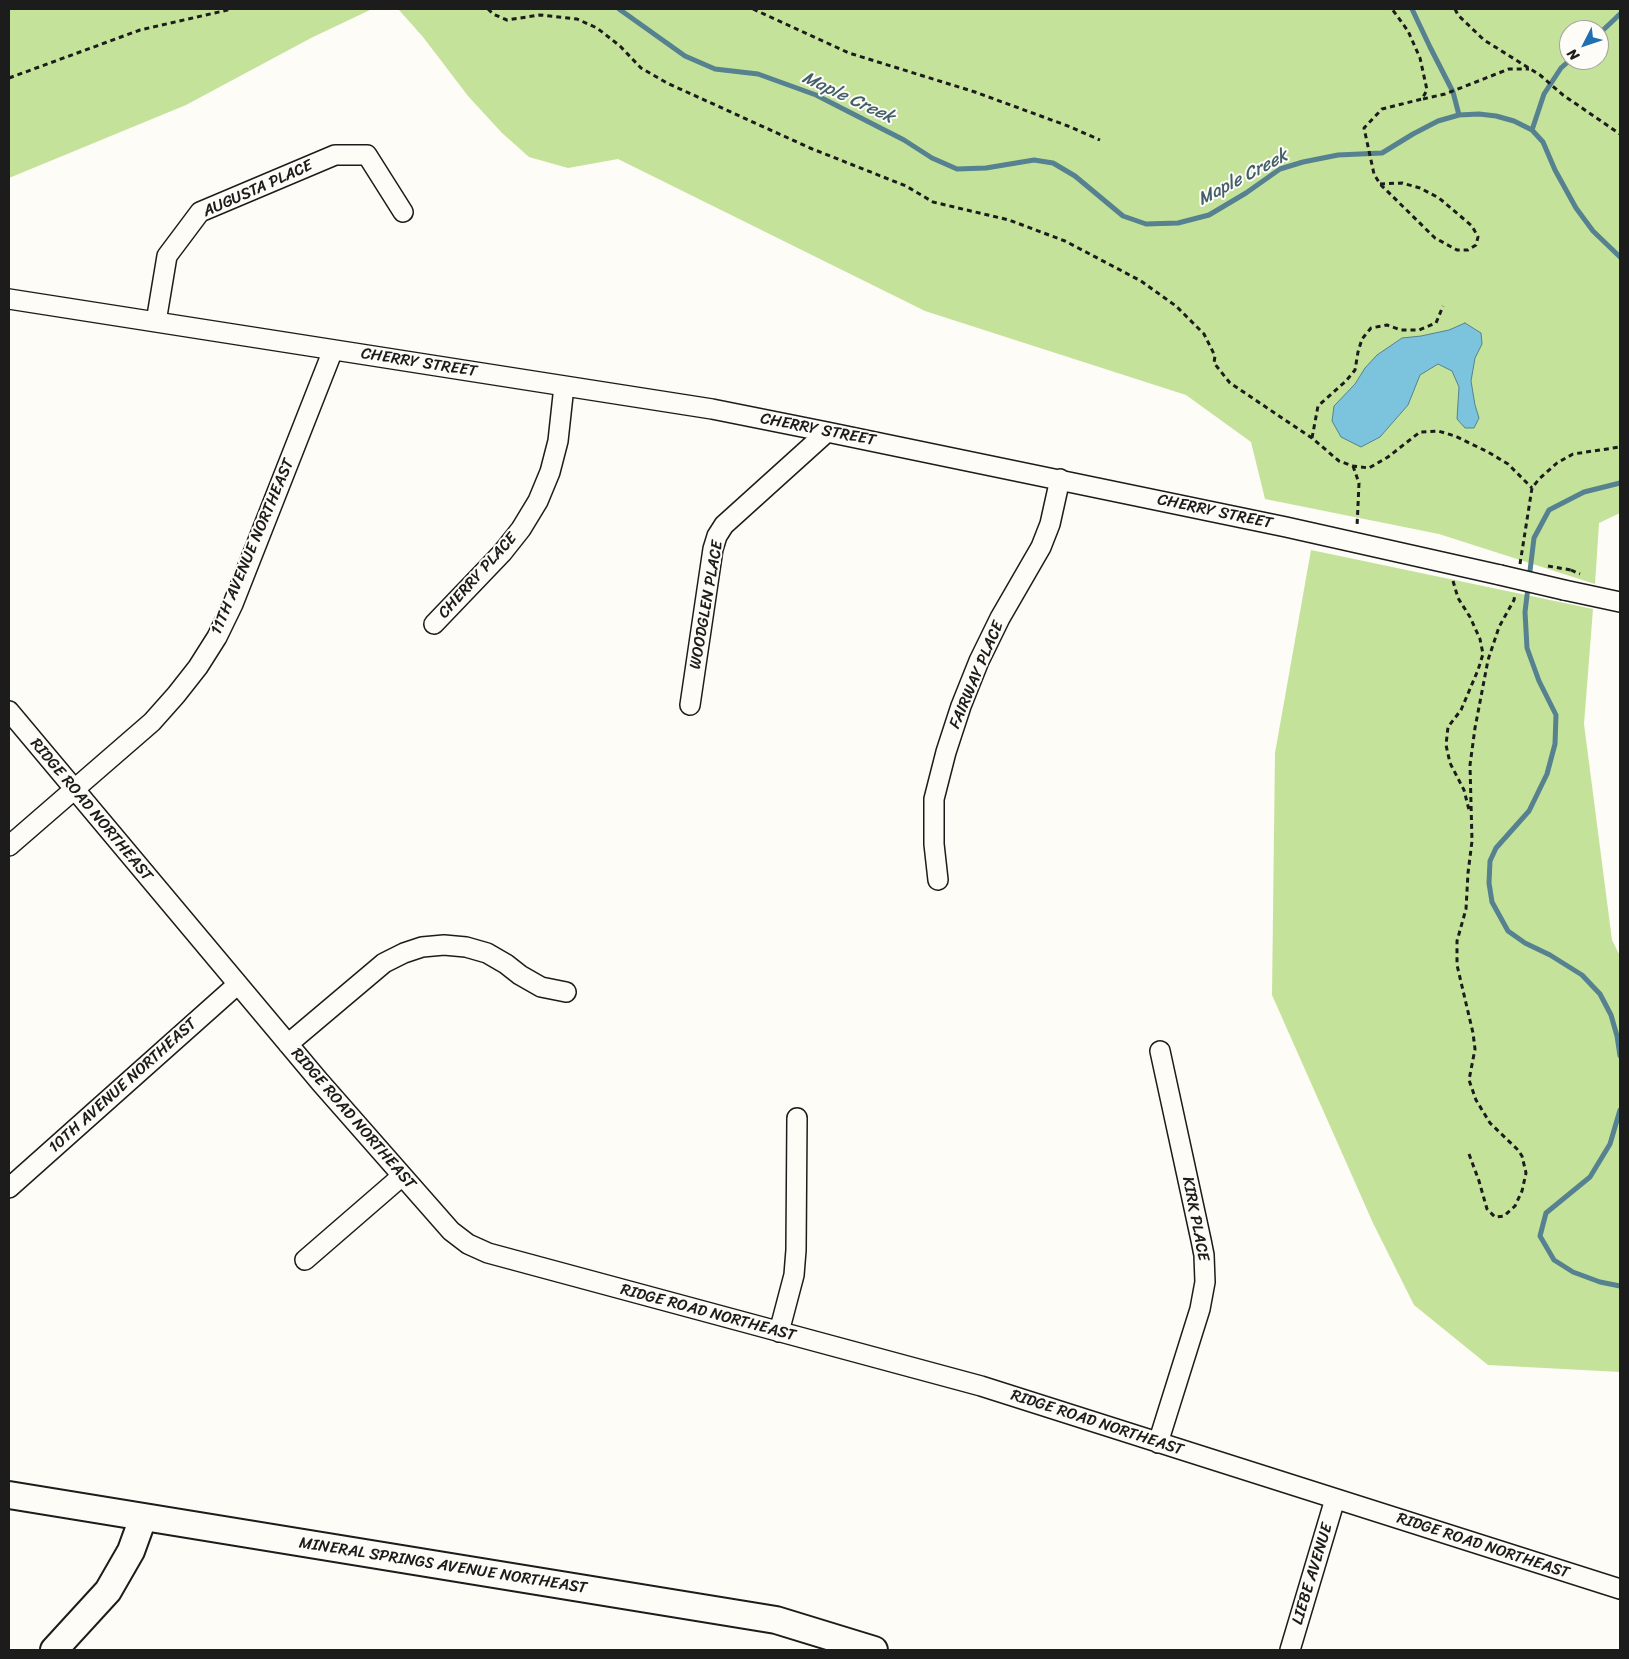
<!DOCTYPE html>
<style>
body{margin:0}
#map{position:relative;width:1629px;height:1659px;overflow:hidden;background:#fdfcf7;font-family:Sriracha,sans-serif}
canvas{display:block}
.frame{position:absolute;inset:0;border:10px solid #1c1c1c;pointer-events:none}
.north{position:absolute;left:1559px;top:20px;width:50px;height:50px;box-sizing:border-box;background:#fdfcf7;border:1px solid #a3a29f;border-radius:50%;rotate:229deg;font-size:14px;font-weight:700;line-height:20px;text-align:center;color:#1c1c1c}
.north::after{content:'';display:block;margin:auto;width:18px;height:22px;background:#1f6fb2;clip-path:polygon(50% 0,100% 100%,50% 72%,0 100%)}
</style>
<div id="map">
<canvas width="1629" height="1659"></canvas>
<div class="frame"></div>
<div class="north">N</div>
</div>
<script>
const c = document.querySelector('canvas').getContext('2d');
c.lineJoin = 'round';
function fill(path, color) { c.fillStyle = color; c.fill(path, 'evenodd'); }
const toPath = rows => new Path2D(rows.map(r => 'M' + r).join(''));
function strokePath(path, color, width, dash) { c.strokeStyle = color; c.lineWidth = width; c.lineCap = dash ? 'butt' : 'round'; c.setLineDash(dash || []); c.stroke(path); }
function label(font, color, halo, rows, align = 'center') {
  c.font = font + ' Sriracha,sans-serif'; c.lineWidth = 4; c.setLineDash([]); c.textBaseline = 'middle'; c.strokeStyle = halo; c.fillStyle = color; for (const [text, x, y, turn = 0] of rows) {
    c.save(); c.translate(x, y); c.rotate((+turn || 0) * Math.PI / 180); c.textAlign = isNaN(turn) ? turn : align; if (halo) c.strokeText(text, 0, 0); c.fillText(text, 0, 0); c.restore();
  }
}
fill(toPath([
 [9,9,372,9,311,38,186,105,9,178],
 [389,9,1620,9,1620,513,1599,523,1595,584,1439,534,1265,499,1251,442,1186,395,925,311,618,159,568,168,529,157,502,133,468,96,423,37,399,10],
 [1569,30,1599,30,1599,60,1569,60],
 [1311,550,1593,609,1584,724,1612,940,1620,956,1620,1372,1488,1365,1414,1305,1373,1223,1272,995,1275,753]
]), '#c5e29a');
const water = toPath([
 [1465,323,1481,333,1482,344,1475,358,1471,381,1475,405,1479,418,1474,428,1465,428,1457,419,1459,387,1452,371,1438,364,1420,375,1408,405,1380,437,1361,447,1341,437,1332,421,1334,406,1355,384,1365,368,1377,355,1402,338,1421,336,1449,330,1465,323]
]);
fill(water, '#7cc4dd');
strokePath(water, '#568190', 1);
strokePath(toPath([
 [619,9,685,56,715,69,758,74,816,95,904,140,932,158,957,169,986,168,1034,160,1053,163,1075,176,1123,216,1146,224,1178,223,1209,215,1246,193,1280,169,1303,162,1338,155,1382,153,1413,134,1438,121,1459,115,1479,114,1496,116,1514,121,1532,130,1543,142,1555,170,1576,208,1593,231,1620,257],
 [1412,9,1430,47,1453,92,1459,115],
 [1599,34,1620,14],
 [1532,130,1544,94,1561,68,1570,60],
 [1620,483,1584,492,1549,510,1534,538,1525,612,1527,648,1539,681,1556,715,1555,744,1547,774,1529,811,1496,848,1490,861,1489,883,1492,902,1508,931,1525,943,1550,955,1582,975,1600,994,1611,1015,1617,1036,1620,1056],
 [1620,1110,1610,1144,1590,1177,1546,1213,1540,1236,1554,1260,1573,1272,1600,1282,1620,1286]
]), '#568190', 5);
const street = toPath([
 [9,299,712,409,827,432,1286,527,1500,575],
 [156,322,167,256,200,212,335,155,367,155,403,212],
 [1564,590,1620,602],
 [434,624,502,553,521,529,538,501,550,472,558,441,564,386],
 [690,705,713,549,717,536,724,525,827,432],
 [9,711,320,1082,451,1231,468,1244,488,1253,981,1386,1620,1589],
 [9,846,152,722,176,695,198,667,217,637,233,604,333,350],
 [938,880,934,844,934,799,946,752,961,706,979,661,1000,618,1041,547,1050,524,1060,479],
 [288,1044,384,963,404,953,422,947,444,945,466,947,487,953,506,964,520,975,541,987,566,992],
 [9,1188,238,984],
 [305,1260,402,1176],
 [779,1332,794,1275,796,1250,797,1118],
 [1158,1443,1200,1309,1205,1282,1204,1255,1201,1240,1160,1051],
 [1290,1650,1335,1499]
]);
const secondary = toPath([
 [9,1495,776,1620,874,1650],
 [54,1650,108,1591,131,1551,143,1518]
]);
strokePath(street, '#1c1c1c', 22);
strokePath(secondary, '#1c1c1c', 30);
strokePath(toPath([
 [488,9,493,14,507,20,540,15,577,19,597,28,620,46,641,68,667,83,810,148,906,186,933,202,1009,220,1065,241,1141,281,1176,306,1204,334,1215,356,1214,363,1230,383,1312,438,1339,461,1353,466,1369,468,1388,457,1420,432,1438,431,1455,436,1488,452,1508,464,1532,488],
 [753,9,849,53,975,92,1068,126,1100,140],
 [1455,9,1458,15,1484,40,1540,75,1563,95,1620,134],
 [9,78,140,30,232,9],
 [1423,99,1445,94,1509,69,1529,69],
 [1380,184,1402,183,1420,188,1439,198,1472,226,1478,237,1476,245,1468,250,1457,250,1435,238,1380,184,1374,174,1364,128,1382,109,1422,99,1427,90,1420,58,1408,31,1392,9],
 [1312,438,1318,406,1346,381,1355,370,1358,352,1362,339,1371,328,1387,325,1401,330,1419,330,1436,323,1443,306],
 [1353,466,1359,483,1357,527],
 [1520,564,1532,488,1539,479,1557,463,1573,454,1620,447],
 [1571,570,1580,574],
 [1453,581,1458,598,1470,617,1480,639,1483,654,1478,670,1461,710,1448,727,1446,745,1450,763,1464,790,1469,810],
 [1469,1154,1479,1181,1487,1209,1495,1217,1504,1216,1515,1206,1522,1191,1526,1173,1522,1156,1517,1149,1490,1123,1476,1100,1469,1080,1475,1049,1473,1033,1457,965,1457,941,1466,909,1468,873,1472,841,1470,765,1475,728,1488,660,1499,627,1514,600,1515,594]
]), '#1c1c1c', 3, [5, 4]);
strokePath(street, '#fdfcf7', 19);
strokePath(secondary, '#fdfcf7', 26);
const streetBridge = toPath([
 [1500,575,1564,590]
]);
strokePath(streetBridge, '#1c1c1c', 22, []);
strokePath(toPath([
 [1548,566,1571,570]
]), '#1c1c1c', 3, [5, 4]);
strokePath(streetBridge, '#fdfcf7', 19);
label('16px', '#1c1c1c', '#fdfcf7', [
 ["AUGUSTA PLACE",258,189,-24],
 ["CHERRY STREET",419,363,9],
 ["CHERRY STREET",818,430,11],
 ["CHERRY STREET",1215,512,12],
 ["11TH AVENUE NORTHEAST",253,547,-67],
 ["CHERRY PLACE",478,576,-48],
 ["WOODGLEN PLACE",707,605,-80],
 ["FAIRWAY PLACE",977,675,-67],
 ["RIDGE ROAD NORTHEAST",91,810,50],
 ["10TH AVENUE NORTHEAST",123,1086,-42],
 ["RIDGE ROAD NORTHEAST",353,1119,49],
 ["KIRK PLACE",1195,1219,79],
 ["RIDGE ROAD NORTHEAST",708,1313,15],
 ["RIDGE ROAD NORTHEAST",1097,1423,18],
 ["RIDGE ROAD NORTHEAST",1483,1546,18],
 ["MINERAL SPRINGS AVENUE NORTHEAST",443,1566,9],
 ["LIEBE AVENUE",1313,1574,-73]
]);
label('italic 18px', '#425f69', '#fdfcf7', [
 ["Maple Creek",848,98,25],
 ["Maple Creek",1243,178,-28]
]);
</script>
